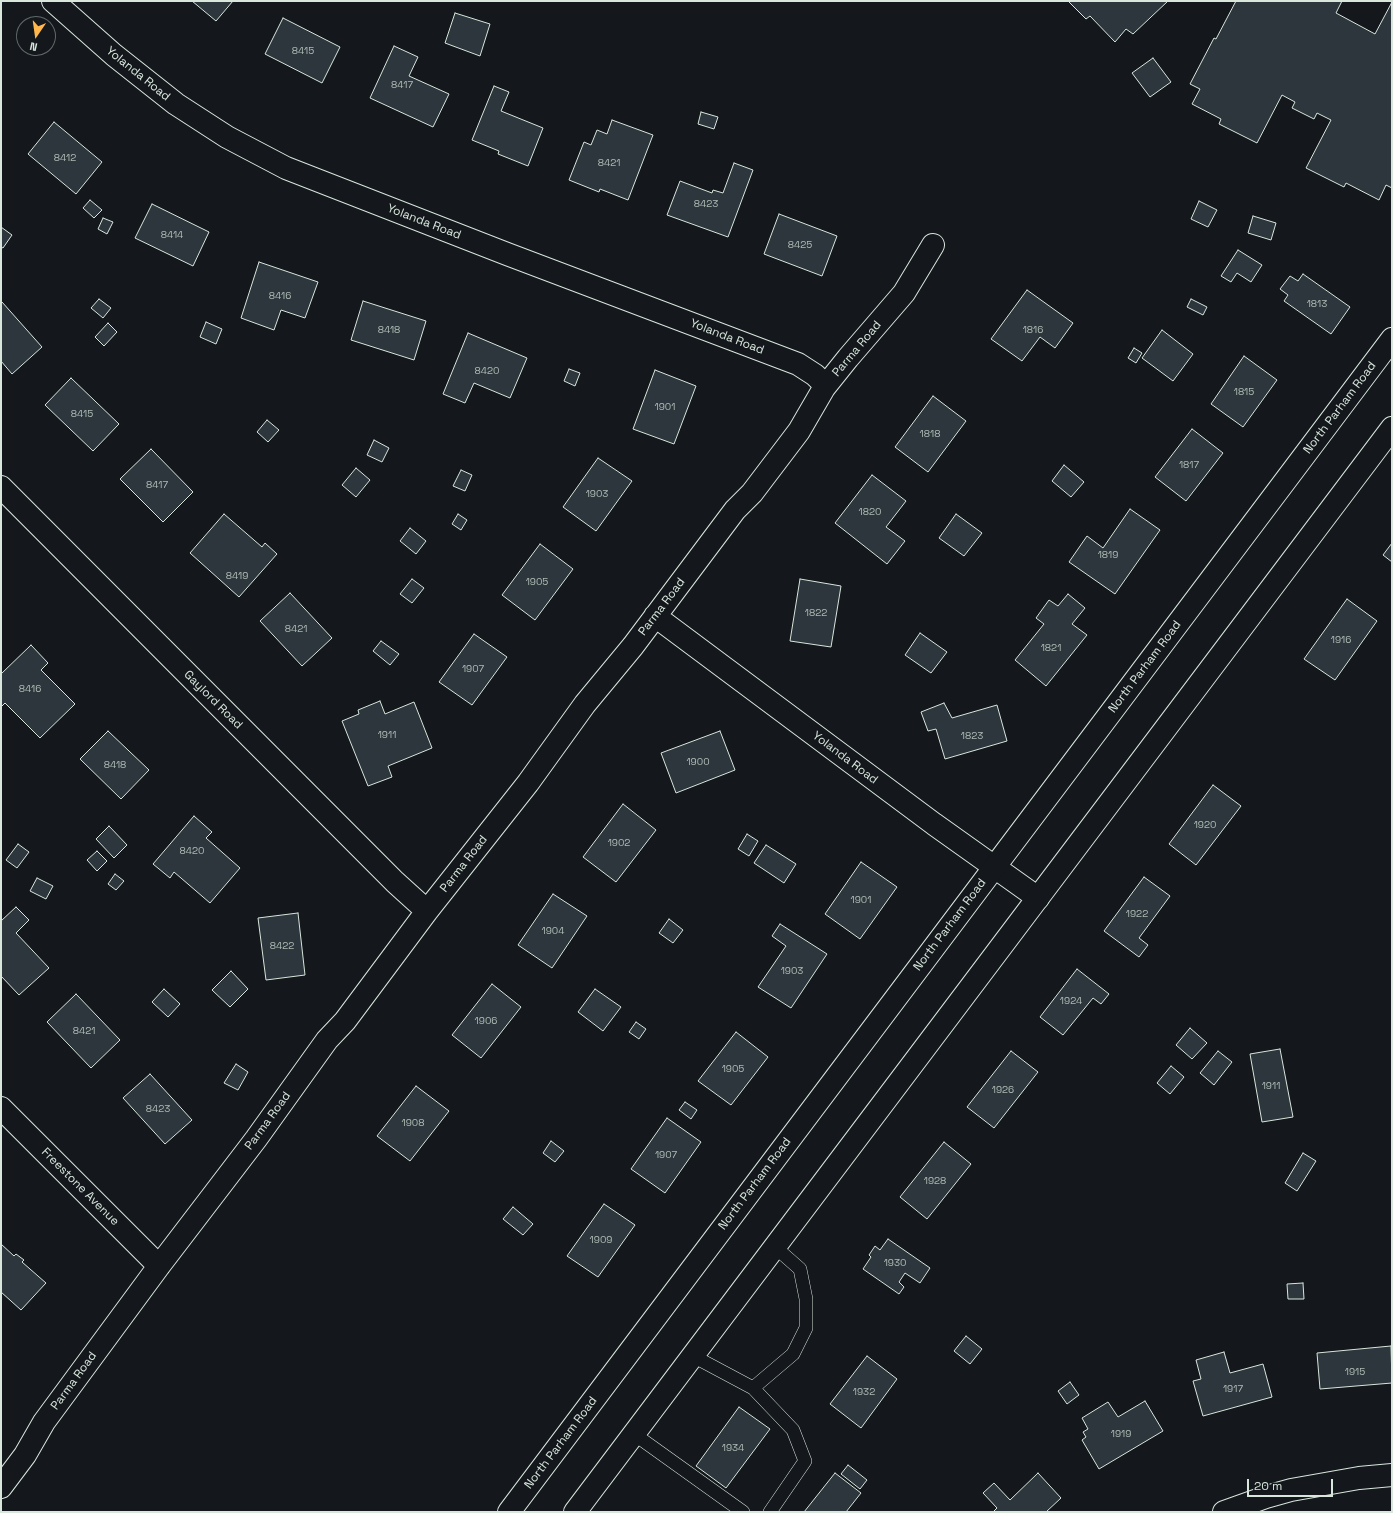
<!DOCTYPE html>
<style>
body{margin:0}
#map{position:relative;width:1393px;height:1513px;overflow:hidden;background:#14181c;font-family:"Space Grotesk",sans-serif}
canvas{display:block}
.frame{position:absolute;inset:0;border:2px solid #d8e6dc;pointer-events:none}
.north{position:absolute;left:16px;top:16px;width:40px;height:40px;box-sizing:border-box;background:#14181c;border:1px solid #626a69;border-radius:50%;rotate:193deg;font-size:11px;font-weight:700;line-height:16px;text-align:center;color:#d8e6dc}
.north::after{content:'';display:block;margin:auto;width:14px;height:18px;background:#ffb74d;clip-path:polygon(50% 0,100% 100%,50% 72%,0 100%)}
.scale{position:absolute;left:1247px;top:1479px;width:86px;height:18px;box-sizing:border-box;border:2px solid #d8e6dc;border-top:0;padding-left:5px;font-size:12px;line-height:14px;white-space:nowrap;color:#d8e6dc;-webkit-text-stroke:3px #14181c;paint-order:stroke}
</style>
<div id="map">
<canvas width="1393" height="1513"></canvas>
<div class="frame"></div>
<div class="north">N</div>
<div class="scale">20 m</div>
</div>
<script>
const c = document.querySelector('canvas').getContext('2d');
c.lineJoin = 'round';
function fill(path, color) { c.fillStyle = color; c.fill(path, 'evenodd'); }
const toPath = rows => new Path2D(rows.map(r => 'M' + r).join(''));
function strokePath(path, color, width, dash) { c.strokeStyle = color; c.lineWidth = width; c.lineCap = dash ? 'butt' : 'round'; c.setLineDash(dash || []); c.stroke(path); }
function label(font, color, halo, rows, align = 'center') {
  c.font = font + ' "Space Grotesk",sans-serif'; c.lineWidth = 3; c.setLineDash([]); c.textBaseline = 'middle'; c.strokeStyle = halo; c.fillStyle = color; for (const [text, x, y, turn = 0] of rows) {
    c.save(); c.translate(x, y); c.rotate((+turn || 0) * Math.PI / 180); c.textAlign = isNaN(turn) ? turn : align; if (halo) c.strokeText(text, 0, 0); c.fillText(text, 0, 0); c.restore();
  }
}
const building = toPath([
 [192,1,233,1,216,21,192,1],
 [1068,1,1168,1,1133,34,1126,29,1115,42,1090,16,1086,19,1068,1],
 [1236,1,1342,1,1336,13,1375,34,1392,2,1392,188,1386,185,1379,200,1346,183,1344,187,1306,168,1331,120,1317,113,1314,119,1292,108,1295,102,1282,95,1257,143,1219,124,1221,119,1192,104,1200,89,1190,84,1214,38,1216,39,1236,1],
 [455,13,490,24,480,56,445,43,455,13],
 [283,18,340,47,322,83,265,54,283,18],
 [394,46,418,57,409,76,449,94,433,127,370,98,394,46],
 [1153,58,1171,82,1150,97,1132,73,1153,58],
 [494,86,509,92,501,111,543,128,528,166,498,154,499,151,472,140,494,86],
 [701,112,718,117,714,129,698,124,701,112],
 [612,120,653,135,628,200,600,189,599,192,569,180,584,142,591,145,597,130,607,134,612,120],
 [54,122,102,162,76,194,28,154,54,122],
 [734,163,753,170,728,237,667,215,680,181,712,193,713,190,723,193,734,163],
 [90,200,102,210,94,218,83,208,90,200],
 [1199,201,1217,210,1208,227,1191,219,1199,201],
 [152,204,209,232,193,266,135,238,152,204],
 [779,214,837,236,822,276,764,254,779,214],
 [1253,216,1276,223,1271,240,1248,233,1253,216],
 [103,218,113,222,107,234,98,229,103,218],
 [1,227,12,235,3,248,1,247,1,227],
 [1238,250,1262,265,1251,282,1237,273,1231,282,1221,276,1238,250],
 [259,262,318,282,305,318,281,310,274,330,241,318,259,262],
 [1303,274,1350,307,1331,334,1284,301,1288,295,1280,289,1290,276,1298,281,1303,274],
 [1027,290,1073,323,1055,348,1040,337,1022,361,991,339,1027,290],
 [99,299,111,308,103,318,91,308,99,299],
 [1191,299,1207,307,1203,315,1187,307,1191,299],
 [363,301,426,321,414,360,351,340,363,301],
 [1,302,2,302,42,347,12,374,1,361,1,302],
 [206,322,222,329,216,344,200,337,206,322],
 [108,323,117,332,104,346,95,337,108,323],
 [1162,330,1193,354,1173,381,1142,358,1162,330],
 [468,333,527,358,510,398,474,383,465,403,443,394,468,333],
 [1134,348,1142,353,1136,363,1128,358,1134,348],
 [1244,356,1277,380,1243,427,1211,404,1244,356],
 [569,369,580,373,575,386,564,381,569,369],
 [655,370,696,386,674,444,633,429,655,370],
 [71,378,119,424,93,451,45,405,71,378],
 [933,396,966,421,928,472,895,447,933,396],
 [267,420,279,430,268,442,257,432,267,420],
 [1192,429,1223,453,1186,501,1155,477,1192,429],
 [374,440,389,448,382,462,367,455,374,440],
 [151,449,193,492,163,522,120,479,151,449],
 [598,458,632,481,596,531,563,507,598,458],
 [1064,465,1084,482,1071,497,1052,481,1064,465],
 [356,468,370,480,356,497,342,485,356,468],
 [461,470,472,475,465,491,453,486,461,470],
 [872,475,906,501,886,527,905,541,887,564,835,523,872,475],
 [1130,509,1160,530,1115,594,1069,562,1087,536,1103,548,1130,509],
 [224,514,262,547,265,543,277,554,239,597,190,553,224,514],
 [458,514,467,520,461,530,452,524,458,514],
 [956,514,982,533,964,556,939,538,956,514],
 [410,528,426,541,416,554,400,541,410,528],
 [1392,543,1392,562,1383,555,1392,543],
 [540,544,573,569,535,620,502,595,540,544],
 [412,579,424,588,412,603,400,594,412,579],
 [800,579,841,586,831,647,790,641,800,579],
 [290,593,332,638,302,666,260,621,290,593],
 [1068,594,1085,608,1072,624,1087,635,1046,686,1015,660,1044,624,1036,618,1049,600,1058,606,1068,594],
 [1347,599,1377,621,1335,680,1304,659,1347,599],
 [920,633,947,652,931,673,905,655,920,633],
 [474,634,507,657,472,705,439,682,474,634],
 [381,641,399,654,390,665,373,651,381,641],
 [31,645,48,663,41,670,75,704,40,738,5,703,1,707,1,674,31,645],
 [380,701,385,714,414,702,432,748,388,766,392,777,368,786,342,721,359,714,358,710,380,701],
 [944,703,952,718,997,705,1007,741,945,759,936,729,928,731,921,712,944,703],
 [108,731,149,770,121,799,80,759,108,731],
 [720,731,735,770,676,793,661,753,720,731],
 [1213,785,1241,806,1196,865,1169,844,1213,785],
 [623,804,656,830,616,882,583,857,623,804],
 [194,816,212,832,206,838,240,868,210,903,174,872,170,878,153,864,194,816],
 [109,826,127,845,114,858,96,839,109,826],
 [747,834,758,841,749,856,738,849,747,834],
 [18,844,29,852,17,868,6,860,18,844],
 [766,845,796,864,784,883,754,863,766,845],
 [97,851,107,861,97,871,87,860,97,851],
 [861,862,897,887,860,939,825,914,861,862],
 [115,874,124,881,116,890,108,884,115,874],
 [1144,877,1170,896,1139,938,1148,945,1139,957,1104,931,1144,877],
 [37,878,53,886,46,899,30,891,37,878],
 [553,894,587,916,552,968,518,945,553,894],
 [16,907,29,920,16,933,49,968,19,995,1,976,1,921,16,907],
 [298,913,305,975,266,980,258,918,298,913],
 [669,919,683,930,673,943,659,933,669,919],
 [780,924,827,954,791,1008,758,987,786,946,772,936,780,924],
 [1077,969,1109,994,1101,1004,1093,998,1063,1035,1040,1017,1077,969],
 [231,971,248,989,230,1007,212,990,231,971],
 [492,984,521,1007,481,1058,452,1035,492,984],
 [164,989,180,1004,168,1017,152,1002,164,989],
 [595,989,621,1007,603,1031,578,1012,595,989],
 [76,994,120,1040,91,1068,47,1022,76,994],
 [636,1022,646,1029,639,1039,629,1032,636,1022],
 [1190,1028,1207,1043,1192,1059,1176,1045,1190,1028],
 [736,1032,768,1057,731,1105,698,1081,736,1032],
 [1280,1049,1293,1117,1262,1122,1250,1054,1280,1049],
 [1011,1051,1038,1072,994,1128,967,1107,1011,1051],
 [1218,1051,1232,1062,1214,1085,1200,1073,1218,1051],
 [236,1064,248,1072,238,1090,224,1083,236,1064],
 [1171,1066,1184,1077,1170,1094,1157,1083,1171,1066],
 [150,1074,192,1120,165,1144,123,1098,150,1074],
 [416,1086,449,1111,410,1161,377,1136,416,1086],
 [685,1102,697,1110,691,1119,679,1110,685,1102],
 [667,1118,701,1142,665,1193,631,1169,667,1118],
 [551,1141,564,1151,555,1162,543,1153,551,1141],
 [944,1142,971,1164,927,1219,900,1197,944,1142],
 [1303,1153,1316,1161,1297,1191,1285,1183,1303,1153],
 [604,1204,635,1225,598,1277,567,1256,604,1204],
 [513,1207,533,1224,523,1235,503,1219,513,1207],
 [888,1239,930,1268,920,1283,905,1273,899,1282,904,1287,899,1294,863,1269,871,1257,869,1255,875,1246,880,1250,888,1239],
 [1,1244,14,1256,16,1254,24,1260,22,1262,46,1283,21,1310,1,1292,1,1244],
 [1303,1283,1304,1299,1288,1299,1287,1284,1303,1283],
 [966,1336,982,1349,970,1364,954,1351,966,1336],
 [1391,1346,1392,1383,1320,1389,1317,1353,1391,1346],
 [1224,1352,1230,1373,1263,1364,1272,1397,1203,1416,1193,1381,1201,1379,1196,1360,1224,1352],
 [867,1356,897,1379,861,1428,830,1404,867,1356],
 [1070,1382,1079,1395,1067,1404,1058,1391,1070,1382],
 [1145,1401,1163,1431,1099,1469,1082,1440,1086,1437,1083,1432,1088,1429,1082,1418,1108,1402,1118,1417,1145,1401],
 [739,1407,770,1429,726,1488,696,1466,739,1407],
 [848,1465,867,1480,860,1489,841,1474,848,1465],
 [835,1473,861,1493,846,1512,804,1512,835,1473],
 [1038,1473,1061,1498,1046,1512,993,1512,997,1508,983,1493,994,1483,1010,1500,1038,1473]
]);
fill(building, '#2c363c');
strokePath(building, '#d8e6dc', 1);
const service = toPath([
 [693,1356,753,1388,793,1430,805,1461,770,1512],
 [753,1388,793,1354,806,1328,806,1299,800,1269,775,1247],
 [634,1434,743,1512]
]);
const minor = toPath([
 [53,1,114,55,176,104,227,137,286,168,507,254,798,364,815,375,821,381,824,388],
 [1,487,395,882,427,911],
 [655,616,934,824,1038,898],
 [1,1108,159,1266],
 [1,1487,25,1455,44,1422,159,1266,256,1139,327,1040,345,1021,427,911,528,783,585,704,633,646,735,510,752,493,799,431,824,388,848,358,904,293,933,245],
 [1224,1512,1266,1497,1291,1490,1359,1478,1392,1475]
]);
const trunk = toPath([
 [509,1512,1392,339],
 [575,1512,1392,428]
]);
strokePath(service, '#d8e6dc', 14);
strokePath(minor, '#d8e6dc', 24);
strokePath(trunk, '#d8e6dc', 24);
strokePath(service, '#14181c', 13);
strokePath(minor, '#14181c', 22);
strokePath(trunk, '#14181c', 22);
label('10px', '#adbab4', null, [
 ["8415",303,51],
 ["8417",402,85],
 ["8412",65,158],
 ["8421",609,163],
 ["8423",706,204],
 ["8414",172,235],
 ["8425",800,245],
 ["8416",280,296],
 ["1813",1317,304],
 ["8418",389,330],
 ["1816",1033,330],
 ["8420",487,371],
 ["1815",1244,392],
 ["1901",665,407],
 ["8415",82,414],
 ["1818",930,434],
 ["1817",1189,465],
 ["8417",157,485],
 ["1903",597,494],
 ["1820",870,512],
 ["1819",1108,555],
 ["8419",237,576],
 ["1905",537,582],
 ["1822",816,613],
 ["8421",296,629],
 ["1916",1341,640],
 ["1821",1051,648],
 ["1907",473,669],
 ["8416",30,689],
 ["1911",387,735],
 ["1823",972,736],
 ["1900",698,762],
 ["8418",115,765],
 ["1920",1205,825],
 ["1902",619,843],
 ["8420",192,851],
 ["1901",861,900],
 ["1922",1137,914],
 ["1904",553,931],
 ["8422",282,946],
 ["1903",792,971],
 ["1924",1071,1001],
 ["1906",486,1021],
 ["8421",84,1031],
 ["1905",733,1069],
 ["1911",1271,1086],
 ["1926",1003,1090],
 ["8423",158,1109],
 ["1908",413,1123],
 ["1907",666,1155],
 ["1928",935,1181],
 ["1909",601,1240],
 ["1930",895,1263],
 ["1915",1355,1372],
 ["1917",1233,1389],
 ["1932",864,1392],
 ["1919",1121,1434],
 ["1934",733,1448]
]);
label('12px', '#d8e6dc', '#14181c', [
 ["Yolanda Road",138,74,39],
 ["Yolanda Road",424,222,21],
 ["Yolanda Road",727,337,21],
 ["Parma Road",857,349,-50],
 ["North Parham Road",1340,408,-53],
 ["Parma Road",662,607,-53],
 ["North Parham Road",1145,667,-53],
 ["Gaylord Road",213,700,45],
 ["Yolanda Road",845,758,37],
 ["Parma Road",464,864,-52],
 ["North Parham Road",950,925,-53],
 ["Parma Road",268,1121,-54],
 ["North Parham Road",755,1184,-53],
 ["Freestone Avenue",80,1187,45],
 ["Parma Road",74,1381,-54],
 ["North Parham Road",561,1443,-53]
]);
</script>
